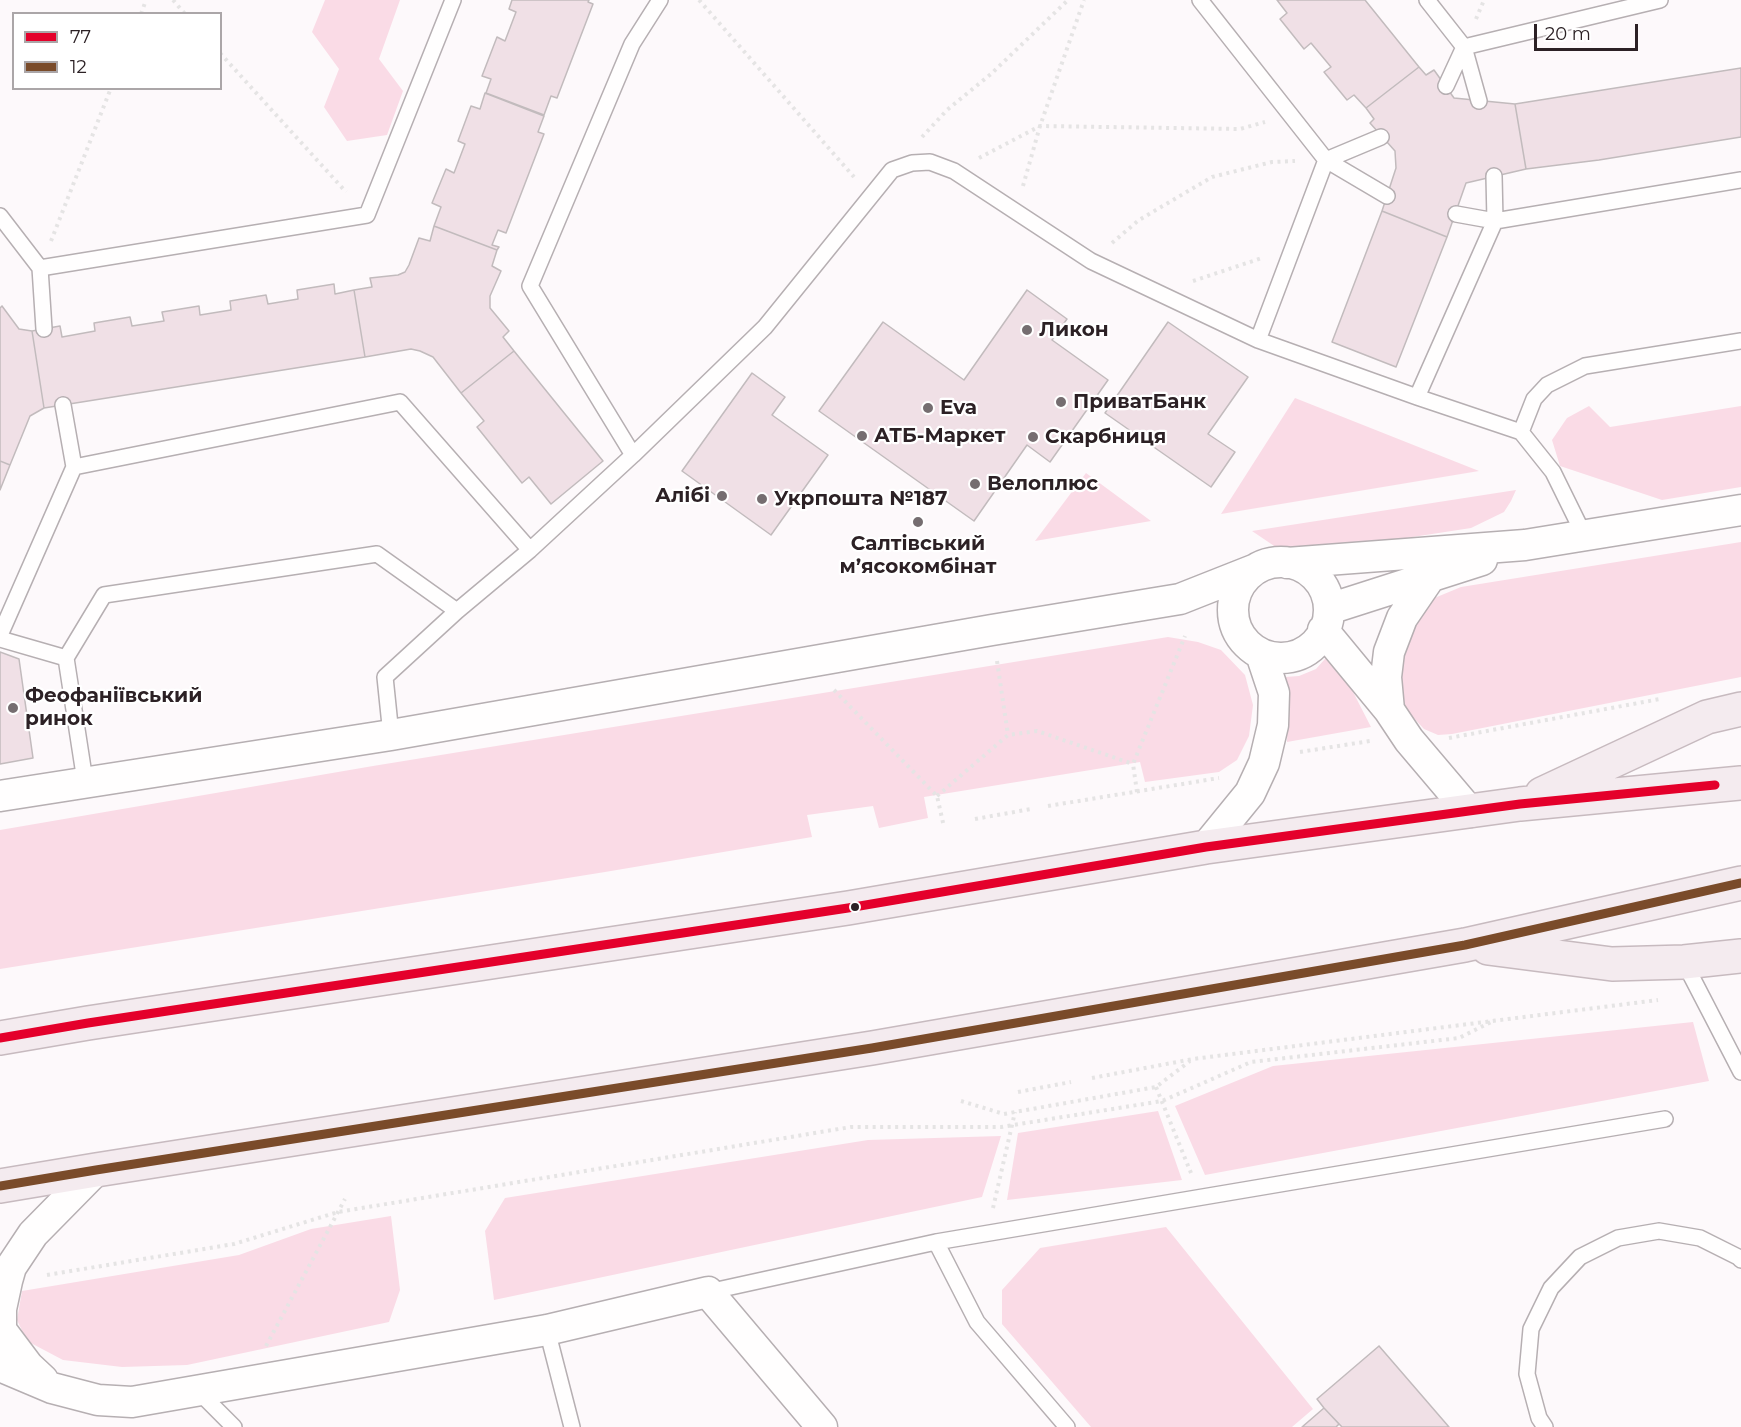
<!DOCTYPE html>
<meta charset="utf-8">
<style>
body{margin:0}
#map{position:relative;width:1741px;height:1427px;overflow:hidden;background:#fdf9fb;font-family:Montserrat,sans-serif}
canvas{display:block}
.legend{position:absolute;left:12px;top:12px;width:210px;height:78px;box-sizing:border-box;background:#fff;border:2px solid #aba6a8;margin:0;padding:8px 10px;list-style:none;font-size:18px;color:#2c2125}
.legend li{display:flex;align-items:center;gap:12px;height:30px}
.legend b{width:30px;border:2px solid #aba6a8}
.scale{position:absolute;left:1534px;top:24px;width:104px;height:27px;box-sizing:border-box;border:3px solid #2c2125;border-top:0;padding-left:8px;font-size:18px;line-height:21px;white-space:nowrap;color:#2c2125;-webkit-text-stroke:4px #fff;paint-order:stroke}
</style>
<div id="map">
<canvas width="1741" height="1427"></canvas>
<ul class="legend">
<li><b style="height:8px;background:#e4002b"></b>77</li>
<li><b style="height:8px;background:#7a4b2a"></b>12</li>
</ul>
<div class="scale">20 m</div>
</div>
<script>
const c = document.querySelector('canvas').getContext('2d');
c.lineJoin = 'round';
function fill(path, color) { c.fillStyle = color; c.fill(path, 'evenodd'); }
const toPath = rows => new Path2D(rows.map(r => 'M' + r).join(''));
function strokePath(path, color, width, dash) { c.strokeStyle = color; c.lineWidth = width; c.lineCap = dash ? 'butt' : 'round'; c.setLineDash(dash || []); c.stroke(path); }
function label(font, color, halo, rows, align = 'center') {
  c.font = font + ' Montserrat,sans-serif'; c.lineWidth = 4.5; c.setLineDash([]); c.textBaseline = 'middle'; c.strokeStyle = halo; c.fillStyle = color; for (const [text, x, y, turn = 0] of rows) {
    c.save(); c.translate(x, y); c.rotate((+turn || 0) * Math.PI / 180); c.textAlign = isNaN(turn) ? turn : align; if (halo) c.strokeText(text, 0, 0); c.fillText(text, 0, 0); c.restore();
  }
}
fill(toPath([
 [325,0,400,0,379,59,403,91,387,135,347,141,324,107,339,69,312,32],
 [1295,398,1479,471,1221,514],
 [1589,406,1610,427,1741,406,1741,487,1662,500,1560,466,1552,440,1567,418],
 [1086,473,1151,521,1035,541],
 [1516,490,1511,501,1504,512,1471,528,1289,556,1252,531],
 [1741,542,1741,677,1452,734,1438,735,1424,729,1409,713,1397,693,1400,640,1432,599,1461,587],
 [1168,637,1198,642,1221,650,1245,675,1253,705,1249,736,1237,760,1219,772,1145,782,1140,762,924,797,928,818,879,828,873,806,807,815,812,837,605,872,0,969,0,830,373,766],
 [1332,651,1371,727,1287,742,1288,701,1285,677,1299,676,1316,669],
 [1693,1022,1709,1081,1205,1175,1175,1106,1273,1066],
 [1158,1111,1182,1180,1007,1200,1018,1133],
 [1001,1136,982,1197,494,1300,485,1231,505,1198,868,1140],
 [391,1216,400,1290,389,1322,187,1365,122,1367,63,1360,27,1341,17,1320,22,1291,239,1255,311,1229],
 [1166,1227,1313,1409,1292,1427,1091,1427,1002,1324,1002,1290,1040,1248]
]), '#fadbe6');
const building = toPath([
 [512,0,589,0,588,2,593,4,557,98,551,96,544,115,486,93,491,79,482,76,497,37,505,41,516,12,509,9,512,0],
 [1277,0,1365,0,1419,67,1366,108,1354,95,1347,100,1324,72,1331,67,1311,43,1304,49,1280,19,1287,13,1277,0],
 [1419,67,1426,75,1434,70,1454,98,1515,104,1526,169,1466,183,1447,237,1382,211,1396,168,1395,151,1370,123,1374,119,1366,108,1419,67],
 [1741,68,1741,137,1599,160,1526,169,1515,104,1741,68],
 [485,93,544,116,538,132,544,134,506,233,498,230,492,245,499,247,497,250,434,226,441,207,432,203,446,169,454,173,465,144,458,141,471,106,480,109,485,93],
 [1382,211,1447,237,1396,367,1332,342,1382,211],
 [434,226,497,250,492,266,501,271,490,296,490,308,509,331,503,337,514,351,461,393,433,357,420,351,411,349,365,357,354,290,372,287,370,278,398,275,405,272,409,265,419,238,430,241,434,226],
 [334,284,335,294,354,290,365,357,44,408,32,331,60,326,62,337,95,331,94,323,130,317,132,326,164,321,162,312,199,306,200,315,231,310,230,301,266,295,268,304,298,299,297,290,334,284],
 [1027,290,1067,319,1052,340,1108,380,1050,462,1027,445,974,521,819,411,883,322,964,380,1027,290],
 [2,306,19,329,32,331,44,408,30,416,10,465,0,461,0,308,2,306],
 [1168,322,1248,377,1208,434,1235,452,1211,487,1105,413,1168,322],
 [514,351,603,461,551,504,529,477,522,483,477,427,484,421,461,393,514,351],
 [752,373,785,397,772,415,828,455,771,535,682,471,752,373],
 [0,461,10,465,0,490,0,461],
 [0,652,19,659,33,758,0,764,0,652],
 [1379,1346,1449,1427,1342,1427,1324,1408,1317,1399,1379,1346],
 [1324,1408,1339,1424,1336,1427,1302,1427,1324,1408]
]);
fill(building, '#f0e0e6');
strokePath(building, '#c2bbbd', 1.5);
const service = toPath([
 [1200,0,1326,160,1258,340],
 [1427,0,1464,47,1660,0],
 [1464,47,1479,101],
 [1446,86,1464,47],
 [1326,160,1387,196],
 [1326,160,1381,137],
 [1456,214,1495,221,1494,176],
 [0,216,40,268,367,215,453,0],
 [40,268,44,329],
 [1417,397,1495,221,1741,180],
 [63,405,74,467],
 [1521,432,1534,399,1547,385,1585,366,1741,341],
 [633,455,765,327,892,170,912,163,930,162,954,171,1091,261,1258,340,1417,397,1521,432,1553,472,1584,535],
 [0,635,74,467,400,402,530,550],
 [0,639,66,658,85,781],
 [66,658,104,595,377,554,457,611],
 [391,735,385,677,457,611,530,550,633,455,530,286,632,44,660,0],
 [1684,962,1741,1072],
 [936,1242,977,1322,1067,1427],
 [708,1292,936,1242,1665,1119],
 [547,1330,572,1427],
 [198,1391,234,1427],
 [1545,1427,1539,1418,1527,1374,1531,1329,1551,1288,1580,1257,1618,1238,1659,1231,1700,1238,1738,1257,1741,1260]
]);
const minor = toPath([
 '1233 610a48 48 0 1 1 96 0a48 48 0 1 1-96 0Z',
 [1287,563,1525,545,1741,510],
 [1329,609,1482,560],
 [1323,630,1389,710,1409,740,1470,812],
 [1389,710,1386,677,1389,652,1402,618,1430,577],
 [0,796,391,735,992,630,1180,599,1256,569],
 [1206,847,1250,793,1264,763,1273,725,1274,693,1261,654],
 [0,1366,52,1388,98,1400,132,1402,547,1330,708,1292,822,1427],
 [43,1380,28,1366,1,1330,1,1309,7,1281,11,1267,33,1234,96,1170]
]);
const trunk = toPath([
 [1542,794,1707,717,1741,709],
 [1488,948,1612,964,1684,962,1741,956],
 [0,1038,88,1023,848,908,1206,847,1520,804,1741,783],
 [0,1186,96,1170,872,1048,1465,945,1741,883]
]);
strokePath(service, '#b6afb2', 18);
strokePath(minor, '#b6afb2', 33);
strokePath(trunk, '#c7babf', 36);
strokePath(toPath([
 [173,0,185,14],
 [699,0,854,177],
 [141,14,146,0],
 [1476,19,1484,0],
 [220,53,346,192],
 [922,137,947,110,991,74,1068,0],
 [979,158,1040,126,1240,129,1265,122],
 [1023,186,1040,126,1084,0],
 [51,241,111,88],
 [1112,243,1139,220,1212,177,1272,162,1295,161],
 [1193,281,1262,258],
 [997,661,1008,735],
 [834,690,937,796,944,827],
 [1449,738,1660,699],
 [1300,752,1370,741],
 [1137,792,1133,764,1185,636],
 [937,796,1008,735,1037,731,1133,764],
 [1048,806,1219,778],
 [975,819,1031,809],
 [1092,1078,1193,1059,1658,1000],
 [1156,1087,1191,1173],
 [1018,1092,1071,1082],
 [961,1101,1004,1114,1015,1112,1156,1087,1190,1061],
 [993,1208,1015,1112],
 [47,1275,234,1244,338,1212,851,1127,1001,1127,1162,1101,1251,1062,1459,1038,1495,1020],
 [266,1346,345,1199]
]), '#e5e4e4', 4, [3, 4.5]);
strokePath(service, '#fffefe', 15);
strokePath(minor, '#fffefe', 30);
strokePath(trunk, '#f4ebef', 33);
strokePath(toPath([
 [0,1038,88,1023,848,908,1206,847,1520,804,1715,785]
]), '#e4002b', 9);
strokePath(toPath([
 [0,1186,96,1170,872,1048,1465,945,1741,883]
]), '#7a4b2a', 9);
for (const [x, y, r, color] of [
 [1027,330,6,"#756d70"],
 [1061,402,6,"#756d70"],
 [928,408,6,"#756d70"],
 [862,436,6,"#756d70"],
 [1033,437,6,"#756d70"],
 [975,484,6,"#756d70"],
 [722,496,6,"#756d70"],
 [762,499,6,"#756d70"],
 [918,522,6,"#756d70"],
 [13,708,6,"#756d70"],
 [855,907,5,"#2c2125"]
]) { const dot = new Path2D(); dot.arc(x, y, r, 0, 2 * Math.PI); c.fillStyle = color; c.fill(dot); strokePath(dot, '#fff', 2); }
label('bold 20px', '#2c2125', '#fff', [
 ["Ликон",1039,330],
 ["ПриватБанк",1073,402],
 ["Eva",940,408],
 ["АТБ-Маркет",874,436],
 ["Скарбниця",1045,437],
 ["Велоплюс",987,484],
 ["Алібі",710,496,"right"],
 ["Укрпошта №187",774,499],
 ["Салтівський",918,544,"center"],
 ["мʼясокомбінат",918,567,"center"],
 ["Феофаніївський",25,696],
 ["ринок",25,719]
], 'left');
</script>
